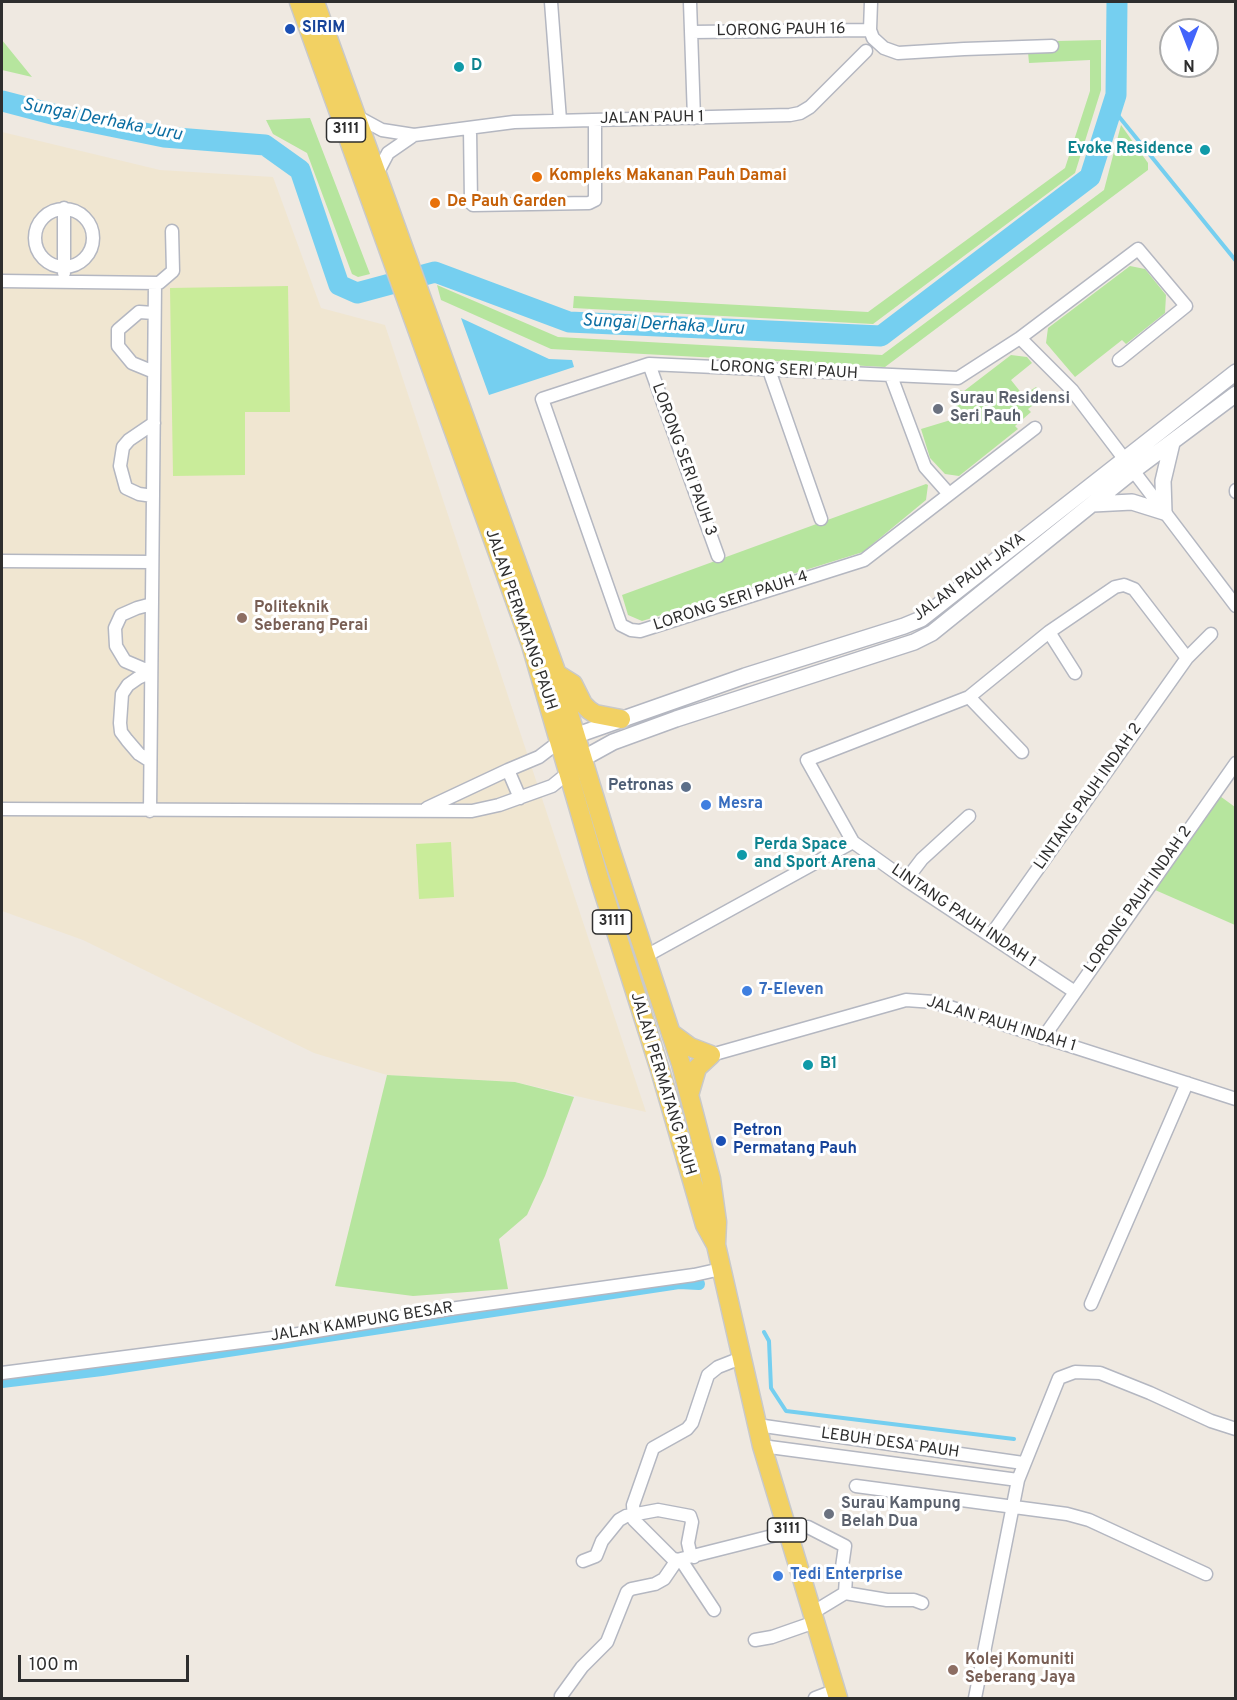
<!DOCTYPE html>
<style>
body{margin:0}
#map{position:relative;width:1237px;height:1700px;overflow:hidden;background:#efe9e1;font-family:Overpass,sans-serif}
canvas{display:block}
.frame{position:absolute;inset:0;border:3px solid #2e2e2e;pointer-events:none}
.north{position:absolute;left:1159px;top:18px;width:60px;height:60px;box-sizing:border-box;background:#fff;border:2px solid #ababab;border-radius:50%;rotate:180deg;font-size:16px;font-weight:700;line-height:24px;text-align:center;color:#2e2e2e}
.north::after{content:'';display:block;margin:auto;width:21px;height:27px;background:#4264fb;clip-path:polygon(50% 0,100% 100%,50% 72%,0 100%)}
.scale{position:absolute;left:18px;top:1655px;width:171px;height:27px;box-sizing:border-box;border:3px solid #2e2e2e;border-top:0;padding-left:8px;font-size:18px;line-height:21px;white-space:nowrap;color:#2e2e2e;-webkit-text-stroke:4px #fff;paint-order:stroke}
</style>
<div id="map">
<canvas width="1237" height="1700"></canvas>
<div class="frame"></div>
<div class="north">N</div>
<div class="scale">100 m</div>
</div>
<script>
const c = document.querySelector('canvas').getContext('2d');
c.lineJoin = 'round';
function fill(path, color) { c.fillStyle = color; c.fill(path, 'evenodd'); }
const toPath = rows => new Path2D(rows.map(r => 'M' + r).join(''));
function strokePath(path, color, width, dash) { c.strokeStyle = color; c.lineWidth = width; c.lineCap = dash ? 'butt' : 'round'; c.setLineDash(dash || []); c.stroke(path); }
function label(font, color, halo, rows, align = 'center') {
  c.font = font + ' Overpass,sans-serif'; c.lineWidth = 6; c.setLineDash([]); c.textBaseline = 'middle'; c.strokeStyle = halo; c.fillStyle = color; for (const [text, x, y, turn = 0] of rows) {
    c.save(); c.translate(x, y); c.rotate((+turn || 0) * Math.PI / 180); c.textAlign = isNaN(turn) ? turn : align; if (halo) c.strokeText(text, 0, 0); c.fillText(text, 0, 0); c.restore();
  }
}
fill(toPath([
 [2,132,160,170,273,177,321,308,385,325,646,1112,515,1082,387,1075,314,1053,83,940,2,911]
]), '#f0e6d1');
fill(toPath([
 [2,40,32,77,2,70],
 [1101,40,1101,90,1075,173,873,324,573,308,574,296,868,312,1065,168,1090,91,1090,60,1029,63,1028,52,1057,51,1057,41],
 [310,118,370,274,358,277,352,274,307,153,273,134,266,120],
 [1121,125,1148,163,1148,170,885,367,551,349,441,300,437,285,558,337,882,355,1104,190],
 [1130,266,1145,269,1166,295,1165,313,1126,344,1122,340,1075,377,1046,343,1048,328],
 [1011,355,1027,357,1032,363,1011,380,1023,395,1036,387,1044,397,1028,409,1031,412,1015,426,1018,429,959,476,945,474,930,458,921,429,954,419,958,390,964,391],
 [926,484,928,485,926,500,863,552,642,621,628,615,622,595],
 [1213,791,1235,807,1235,925,1146,886],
 [387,1075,515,1082,574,1097,545,1176,527,1215,499,1239,508,1289,413,1296,335,1286]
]), '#b6e59e');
fill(toPath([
 [288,286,290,412,245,412,245,475,173,476,170,288],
 [451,842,454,897,419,899,416,844]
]), '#c9ec9a');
fill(toPath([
 [461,318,549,359,572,360,574,367,489,395]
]), '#75cff0');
strokePath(toPath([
 [1112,108,1236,261],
 [764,1332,769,1341,771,1388,786,1411,1014,1439]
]), '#75cff0', 4);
strokePath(toPath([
 [2,1382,102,1370,679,1283,699,1284]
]), '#75cff0', 12);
strokePath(toPath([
 [2,101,56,115,164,137,265,145,300,170,339,285,357,293,435,272,569,322,881,336,1090,177,1116,95,1117,2]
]), '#75cff0', 21);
const minor = toPath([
 [551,2,560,120],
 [690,2,694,118],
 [871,2,870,30,873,38,884,48,898,53,964,49,1052,46],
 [691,32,870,30],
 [358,117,382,130,414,135,514,122,790,115,800,113,810,107,866,51],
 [470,128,471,203,473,205,589,203,595,200,595,120],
 [378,172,388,153,414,135],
 [64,208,64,273],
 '35 238a29 29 0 1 1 58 0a29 29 0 1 1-58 0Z',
 [2,281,159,283,173,271,172,231],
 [1020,338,1072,390,1236,606],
 [649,364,718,556],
 [769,370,821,519],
 [154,372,132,363,118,346,118,330,139,312,154,313],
 [891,376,925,467,949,494],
 [1035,428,864,560,640,631,631,630,621,625,542,399,649,364,958,378,1020,338,1138,249,1186,306,1119,360],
 [1236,490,1236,492],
 [153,496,139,494,126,488,120,466,123,447,129,440,154,423],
 [2,561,152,562],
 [1049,632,1075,673],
 [969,697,1022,752],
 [150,761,139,754,127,740,121,732,120,723,122,694,128,685,138,678,151,672,125,661,116,646,115,628,121,615,137,608,152,604],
 [508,770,520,798],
 [427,808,508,770,539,757,560,741],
 [2,809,472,811,499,805,552,786,568,773],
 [150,811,155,283],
 [906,880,922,859,969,816],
 [991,935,1187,658,1211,634],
 [646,956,853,842],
 [1075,992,906,880,853,842,807,760,969,697,1049,632,1115,587,1124,585,1134,589,1187,658],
 [1043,1038,1236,763],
 [704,1057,906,1000,934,1002,1236,1099],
 [1091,1304,1187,1083],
 [741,1358,718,1367,708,1375,692,1423,687,1429,653,1448,633,1505,634,1520,672,1558,677,1560,808,1527,845,1546,842,1567,846,1577,845,1593],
 [2,1373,280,1337,450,1309,694,1275,721,1269],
 [757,1425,1023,1463],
 [762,1446,1018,1480],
 [856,1486,1067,1514,1089,1520,1206,1574],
 [681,1560,714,1610],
 [583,1561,596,1556,602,1541,619,1520,626,1516,658,1510,690,1516,692,1522,688,1543,690,1552,694,1557],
 [812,1613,845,1593,887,1600,914,1600,922,1603],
 [755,1640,772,1637,815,1622],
 [561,1696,582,1667,607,1642,627,1592,631,1589,655,1584,664,1579,677,1560],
 [815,1698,836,1690],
 [975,1698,1018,1480,1059,1378,1075,1372,1100,1373,1150,1393,1211,1421,1236,1429]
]);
const tertiary = toPath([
 [1093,504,1132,502,1164,512,1163,481,1172,443],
 [566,739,745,676,904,626,921,619,1236,372],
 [576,766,584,758,613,742,676,719,914,642,932,633,1133,471,1236,394]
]);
const primary = toPath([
 [299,2,531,645,599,878,660,1070,705,1225,716,1245,762,1446,838,1698],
 [315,2,557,674,609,845,681,1064,711,1179,717,1222,716,1244],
 [557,674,573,684,583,704,589,710,595,714,621,719],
 [671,1033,690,1047,711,1055,697,1068,690,1092]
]);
strokePath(minor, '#b4b7c1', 15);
strokePath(tertiary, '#b4b7c1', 18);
strokePath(primary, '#c9c9c9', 21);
strokePath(minor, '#fff', 12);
strokePath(tertiary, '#fff', 15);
strokePath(primary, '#f2d163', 18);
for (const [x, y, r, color] of [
 [290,29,6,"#1a4fb4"],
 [459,67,6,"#0f9aa8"],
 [1205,150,6,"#0f9aa8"],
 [537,177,6,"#e8710a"],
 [435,203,6,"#e8710a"],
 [938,409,6,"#6b7280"],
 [242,618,6,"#8d6e63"],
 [686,787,6,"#5c6f8a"],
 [706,805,6,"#3f7fe0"],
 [742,855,6,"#0f9aa8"],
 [747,991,6,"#3f7fe0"],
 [808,1065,6,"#0f9aa8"],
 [721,1141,6,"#1a4fb4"],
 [829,1514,6,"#6b7280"],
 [778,1576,6,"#3f7fe0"],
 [953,1670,6,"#8d6e63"]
]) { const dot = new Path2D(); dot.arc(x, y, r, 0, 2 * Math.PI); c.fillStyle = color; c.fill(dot); strokePath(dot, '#fff', 2); }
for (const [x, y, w] of [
 [346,130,39],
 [612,922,39],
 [787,1530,39]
]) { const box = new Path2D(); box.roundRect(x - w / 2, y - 12, w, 24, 4.5); c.fillStyle = '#fff'; c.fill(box); strokePath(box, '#2e2e2e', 1.5); }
label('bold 15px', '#2e2e2e', null, [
 ["3111",346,130],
 ["3111",612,922],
 ["3111",787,1530]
]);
label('bold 16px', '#164399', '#fff', [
 ["SIRIM",302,29],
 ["Petron",733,1132],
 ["Permatang Pauh",733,1150]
], 'left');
label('16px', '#2e2e2e', '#fff', [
 ["LORONG PAUH 16",781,31,-1],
 ["JALAN PAUH 1",652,119,-1],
 ["LORONG SERI PAUH",784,371,3],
 ["LORONG SERI PAUH 3",683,460,70],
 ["JALAN PAUH JAYA",970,578,-37],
 ["LORONG SERI PAUH 4",731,602,-18],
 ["JALAN PERMATANG PAUH",520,620,71],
 ["LINTANG PAUH INDAH 2",1089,797,-55],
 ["LORONG PAUH INDAH 2",1139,900,-55],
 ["LINTANG PAUH INDAH 1",963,917,34],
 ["JALAN PAUH INDAH 1",1001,1025,17],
 ["JALAN PERMATANG PAUH",662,1084,73],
 ["JALAN KAMPUNG BESAR",362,1323,-9],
 ["LEBUH DESA PAUH",890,1444,8]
]);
label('bold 16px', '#0d838f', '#fff', [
 ["D",471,67],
 ["Evoke Residence",1193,150,"right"],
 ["Perda Space",754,846],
 ["and Sport Arena",754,864],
 ["B1",820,1065]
], 'left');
label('bold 16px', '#c56008', '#fff', [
 ["Kompleks Makanan Pauh Damai",549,177],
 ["De Pauh Garden",447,203]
], 'left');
label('bold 16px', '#5b616d', '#fff', [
 ["Surau Residensi",950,400],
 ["Seri Pauh",950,418],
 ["Surau Kampung",841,1505],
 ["Belah Dua",841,1523]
], 'left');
label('bold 16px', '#785e54', '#fff', [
 ["Politeknik",254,609],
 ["Seberang Perai",254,627],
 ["Kolej Komuniti",965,1661],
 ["Seberang Jaya",965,1679]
], 'left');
label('bold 16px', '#4e5e75', '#fff', [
 ["Petronas",674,787]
], 'right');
label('bold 16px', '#366cbe', '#fff', [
 ["Mesra",718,805],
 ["7-Eleven",759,991],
 ["Tedi Enterprise",790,1576]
], 'left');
label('italic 18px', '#0d6fa3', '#fff', [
 ["Sungai Derhaka Juru",102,121,11],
 ["Sungai Derhaka Juru",663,326,3]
]);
</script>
